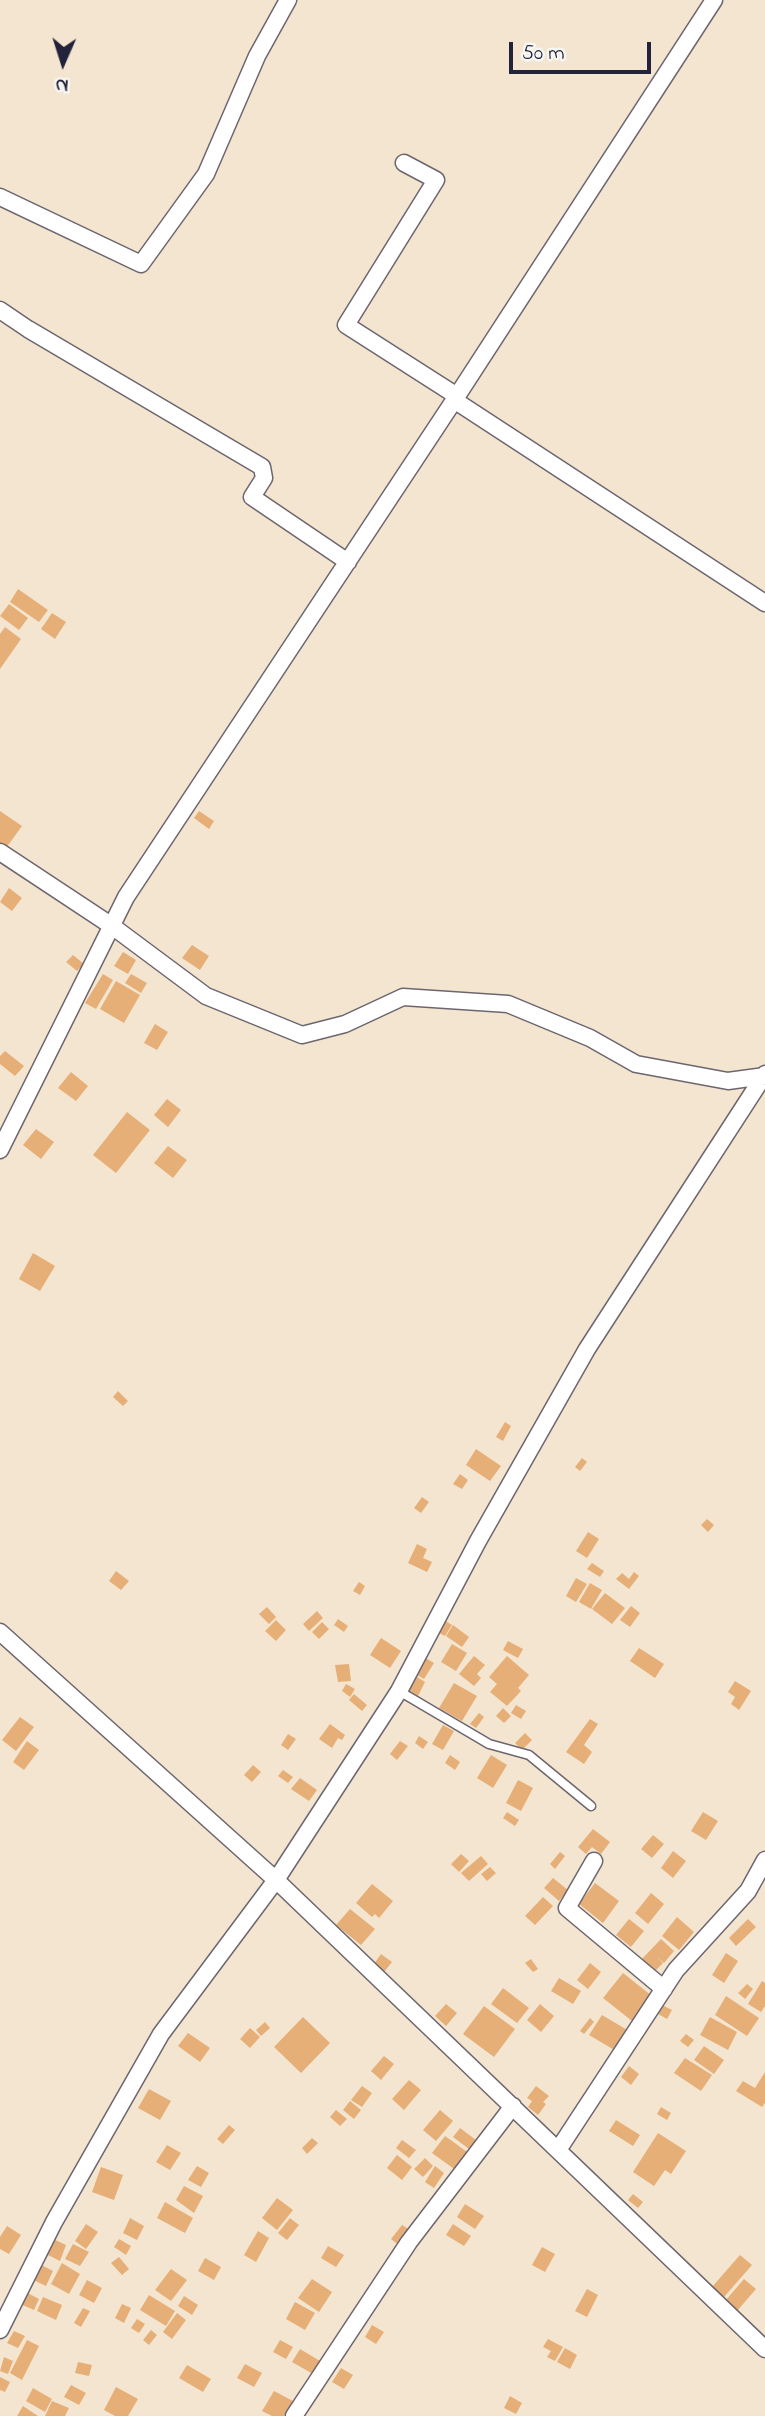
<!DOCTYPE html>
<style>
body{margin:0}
#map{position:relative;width:765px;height:2416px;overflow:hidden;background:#f4e5d0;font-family:"Indie Flower",sans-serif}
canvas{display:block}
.north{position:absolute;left:28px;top:28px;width:70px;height:70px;-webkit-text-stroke:5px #f6f6f2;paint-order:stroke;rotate:183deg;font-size:19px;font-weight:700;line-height:28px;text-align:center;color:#22223b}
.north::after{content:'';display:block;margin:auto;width:24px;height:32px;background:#22223b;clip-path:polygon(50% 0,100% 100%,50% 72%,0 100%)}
.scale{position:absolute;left:509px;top:42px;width:142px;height:32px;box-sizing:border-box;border:4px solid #22223b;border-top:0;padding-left:9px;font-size:21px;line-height:24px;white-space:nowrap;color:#22223b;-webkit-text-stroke:5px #f6f6f2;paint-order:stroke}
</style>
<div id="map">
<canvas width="765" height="2416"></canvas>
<div class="north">N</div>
<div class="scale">50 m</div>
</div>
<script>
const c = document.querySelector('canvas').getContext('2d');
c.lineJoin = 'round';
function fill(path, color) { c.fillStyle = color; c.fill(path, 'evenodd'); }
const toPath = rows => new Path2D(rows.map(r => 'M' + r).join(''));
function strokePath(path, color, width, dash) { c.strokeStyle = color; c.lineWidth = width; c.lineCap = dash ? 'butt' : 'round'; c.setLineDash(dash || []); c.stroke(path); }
fill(toPath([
 [18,589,48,610,39,622,10,602],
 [9,604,28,618,19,630,0,616],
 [52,613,66,622,55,639,41,629],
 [5,627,21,639,0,669,0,634],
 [0,811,22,826,6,848,0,843],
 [199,811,214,821,209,829,194,818],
 [9,888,22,898,12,911,0,902],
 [192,945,209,956,200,970,182,958],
 [123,952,136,960,128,974,114,966],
 [73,955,84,964,77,971,66,962],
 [103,974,113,980,96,1009,85,1003],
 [131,974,147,983,141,993,125,983],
 [116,981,140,995,124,1023,100,1009],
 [155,1024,168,1032,157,1050,144,1043],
 [5,1051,24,1066,15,1076,0,1064,0,1056],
 [71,1072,88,1086,76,1101,58,1088],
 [167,1099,181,1110,168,1127,154,1115],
 [127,1112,150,1130,116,1173,93,1155],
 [36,1129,54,1142,41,1159,23,1145],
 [168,1146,187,1160,173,1178,154,1163],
 [33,1253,55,1266,40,1291,19,1279],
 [118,1391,128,1401,123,1406,113,1397],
 [505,1422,511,1426,503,1441,496,1437],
 [476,1449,501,1466,490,1481,466,1465],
 [582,1458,587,1462,580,1471,575,1467],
 [460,1474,468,1480,462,1489,453,1484],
 [422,1497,429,1502,421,1513,414,1508],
 [707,1519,714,1525,708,1532,701,1525],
 [588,1532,599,1539,587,1558,576,1551],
 [417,1544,427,1549,423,1558,432,1562,427,1572,408,1563],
 [592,1563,604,1571,600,1577,587,1569],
 [116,1571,129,1581,121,1590,109,1581],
 [634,1572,639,1576,629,1589,616,1579,622,1573,629,1579],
 [576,1578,587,1584,576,1602,566,1596],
 [359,1582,365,1586,360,1595,353,1591],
 [590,1583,602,1590,591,1609,579,1602],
 [605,1593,625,1608,612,1624,592,1609],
 [631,1606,640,1613,630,1627,620,1620],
 [267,1607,276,1617,269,1624,259,1614],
 [317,1611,323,1618,309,1631,303,1624],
 [338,1619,348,1626,344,1632,334,1625],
 [276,1620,286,1630,276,1641,265,1631],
 [444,1620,452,1625,445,1636,437,1632],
 [322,1622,329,1629,319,1639,312,1632],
 [453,1625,469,1637,462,1647,446,1636],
 [381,1638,401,1651,390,1668,370,1655],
 [508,1641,523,1649,518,1658,503,1650],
 [452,1644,467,1653,456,1671,441,1662],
 [639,1648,664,1664,655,1678,630,1661],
 [422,1656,434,1663,424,1679,412,1672],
 [474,1656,485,1665,477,1674,481,1678,474,1686,459,1674],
 [507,1656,529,1675,518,1688,521,1691,507,1706,490,1692,497,1684,489,1677],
 [349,1664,351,1681,338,1682,335,1665],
 [414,1675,425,1682,418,1696,406,1689],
 [735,1681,751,1691,739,1710,731,1704,735,1697,728,1692],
 [454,1683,477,1696,462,1721,439,1708],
 [346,1684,355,1689,350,1697,342,1691],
 [354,1694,367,1705,362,1711,349,1700],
 [516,1705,526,1711,521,1719,511,1713],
 [503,1708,511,1716,504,1723,496,1716],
 [479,1713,484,1717,476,1728,470,1724],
 [20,1717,34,1727,16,1751,2,1740],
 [590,1719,598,1724,584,1745,592,1752,584,1764,566,1752],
 [330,1724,345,1735,342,1740,338,1738,332,1748,319,1739],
 [443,1725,454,1731,443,1750,432,1744],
 [525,1733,532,1740,522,1750,515,1743],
 [288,1734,296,1739,288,1750,281,1745],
 [419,1736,428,1742,423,1749,415,1743],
 [27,1741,39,1750,24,1770,13,1762],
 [400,1741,408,1746,397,1760,390,1754],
 [450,1755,460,1762,455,1770,445,1763],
 [491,1755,507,1765,493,1788,477,1778],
 [253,1765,261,1772,252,1782,244,1775],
 [283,1770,293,1777,288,1783,278,1776],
 [300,1778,317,1790,309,1801,291,1789],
 [518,1780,533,1788,521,1811,506,1803],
 [507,1812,519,1820,515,1826,503,1818],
 [703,1812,718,1821,706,1840,691,1831],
 [593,1829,610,1842,601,1854,592,1847,586,1854,578,1847],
 [653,1835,664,1844,652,1858,641,1849],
 [673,1851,686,1861,673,1878,661,1868],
 [560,1852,565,1856,555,1869,550,1864],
 [461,1854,469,1861,459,1872,451,1864],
 [481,1856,488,1864,469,1881,461,1873],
 [490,1867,496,1873,487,1881,481,1874],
 [553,1878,568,1890,559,1901,544,1888],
 [595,1883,619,1901,603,1923,579,1904],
 [372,1884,393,1901,379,1918,375,1914,372,1917,356,1903],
 [651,1893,664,1904,648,1924,635,1913],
 [543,1897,553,1906,535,1925,525,1916],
 [350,1909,375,1929,361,1945,336,1925],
 [677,1917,694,1932,679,1950,662,1936],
 [629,1919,644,1931,631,1947,616,1935],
 [748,1919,756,1927,736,1946,729,1938],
 [661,1939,674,1951,664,1963,657,1957,663,1963,653,1973,641,1960],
 [726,1953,738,1961,724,1983,712,1975],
 [381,1954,392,1962,384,1972,374,1964],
 [531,1959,538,1969,533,1972,525,1963],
 [590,1963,601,1972,588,1989,577,1980],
 [623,1973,652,1996,632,2021,603,1998],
 [559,1978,581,1991,573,2004,551,1991],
 [762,1981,765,1983,765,2006,761,2012,748,2004],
 [747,1984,753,1989,745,1999,738,1993],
 [503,1988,529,2008,517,2023,491,2004],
 [726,1996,759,2018,747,2036,715,2015],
 [446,2004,457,2013,446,2026,435,2016],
 [540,2004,554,2016,541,2032,527,2020],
 [662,2005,672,2010,667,2019,658,2014],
 [484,2006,515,2029,494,2057,463,2034],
 [602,2015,629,2031,616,2051,589,2035],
 [303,2017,330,2043,301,2073,274,2047],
 [710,2017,737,2032,728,2050,700,2035],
 [590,2018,594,2022,584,2034,580,2031],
 [265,2022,270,2028,261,2036,256,2030],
 [250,2028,260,2037,250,2048,240,2039],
 [188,2033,210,2048,200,2062,178,2046],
 [686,2034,694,2040,688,2047,680,2041],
 [704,2046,724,2060,714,2074,694,2060],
 [384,2056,394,2064,381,2080,371,2071],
 [685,2058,712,2075,701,2091,674,2073],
 [629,2066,639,2074,631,2085,621,2077],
 [765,2072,765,2103,762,2107,736,2091,743,2081,755,2088],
 [409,2080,421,2090,404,2110,392,2099],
 [362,2086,372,2093,362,2107,351,2100],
 [536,2086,549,2096,543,2102,546,2104,538,2115,528,2107,532,2101,527,2098],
 [149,2089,171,2101,160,2120,138,2108],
 [350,2101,361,2110,354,2119,343,2110],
 [661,2107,671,2113,667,2120,657,2114],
 [336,2110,347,2119,340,2126,330,2117],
 [440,2110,453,2121,436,2141,423,2130],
 [616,2120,640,2135,633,2146,609,2131],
 [229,2125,235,2130,223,2144,217,2139],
 [460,2128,476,2140,469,2149,453,2137],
 [658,2133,686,2151,671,2174,665,2170,654,2186,633,2172],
 [445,2136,470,2154,457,2171,432,2153],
 [312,2138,318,2143,307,2154,302,2148],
 [402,2140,416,2150,409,2158,396,2148],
 [167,2145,181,2153,170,2170,156,2162],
 [397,2155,412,2167,402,2180,387,2168],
 [425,2158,433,2166,423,2177,414,2169],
 [197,2166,209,2173,201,2187,188,2180],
 [435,2166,444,2173,434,2188,425,2182],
 [101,2167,123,2175,114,2200,92,2192],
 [184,2186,203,2196,194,2213,176,2200],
 [633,2194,643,2202,638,2208,628,2200],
 [277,2198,293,2210,277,2230,262,2218],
 [165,2202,193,2218,185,2233,157,2218],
 [465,2204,484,2216,475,2229,457,2217],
 [130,2218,144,2226,137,2240,123,2233],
 [290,2218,299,2225,287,2240,278,2233],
 [86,2224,98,2232,86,2249,75,2241],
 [453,2224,471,2236,464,2246,446,2235],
 [402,2225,412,2231,401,2247,391,2239],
 [7,2226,21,2235,9,2254,0,2249,0,2237],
 [258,2231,269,2238,256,2262,244,2255],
 [49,2237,66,2245,60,2261,42,2252],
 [119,2239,131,2246,126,2255,114,2247],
 [73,2244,89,2252,80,2266,65,2259],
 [328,2246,344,2255,336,2267,321,2258],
 [542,2247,555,2254,545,2272,532,2265],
 [740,2255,752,2265,724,2297,712,2287],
 [119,2257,129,2269,122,2275,111,2263],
 [205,2258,221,2267,214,2280,198,2271],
 [36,2262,53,2271,46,2286,29,2278],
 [62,2263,80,2274,69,2294,51,2284],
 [171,2269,187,2280,171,2301,155,2290],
 [312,2279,332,2292,319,2312,298,2298],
 [744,2279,756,2289,737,2311,725,2301],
 [87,2280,102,2288,94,2303,79,2295],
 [587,2289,598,2295,587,2317,575,2311],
 [24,2291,39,2299,34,2310,18,2303],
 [149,2295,175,2311,166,2326,140,2310],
 [184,2296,198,2305,192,2315,178,2306],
 [43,2297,62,2305,56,2320,37,2311],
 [295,2302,315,2313,305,2330,286,2319],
 [122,2304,131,2308,124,2323,115,2318],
 [83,2308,90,2311,81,2327,74,2323],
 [177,2313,186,2320,172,2339,163,2332],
 [137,2319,145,2324,139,2333,131,2328],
 [372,2325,384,2332,376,2344,365,2337],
 [151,2330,157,2335,149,2345,143,2340],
 [14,2331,25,2336,18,2348,7,2343],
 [548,2339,563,2347,555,2361,547,2357,551,2351,543,2347],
 [27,2340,39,2346,22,2380,10,2373],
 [280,2340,293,2347,286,2359,273,2352],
 [565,2348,577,2355,570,2369,557,2362],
 [300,2349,320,2361,313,2374,292,2362],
 [4,2357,13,2361,8,2374,0,2371],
 [78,2362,92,2365,89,2376,75,2373],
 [245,2364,262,2373,254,2387,237,2378],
 [187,2365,211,2379,203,2392,179,2378],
 [341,2368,353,2375,344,2389,332,2382],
 [0,2377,10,2382,5,2392,0,2390],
 [71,2385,86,2393,79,2405,64,2397],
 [116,2387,138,2399,128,2416,115,2416,104,2410],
 [33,2388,52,2399,45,2412,26,2401],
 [274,2391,293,2401,284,2416,272,2416,262,2411],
 [510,2396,522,2403,516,2414,504,2408],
 [52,2401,69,2408,65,2416,45,2416],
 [23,2406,38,2416,17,2416]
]), '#e6af77');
const service = toPath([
 [399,1691,489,1744,529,1755,591,1806]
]);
const minor = toPath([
 [404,163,436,180,346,325,457,396],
 [0,197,141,264,206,174,257,56,288,0],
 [0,310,28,329,262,467,264,478,252,497,348,562],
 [454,400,765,603],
 [0,852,112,926,206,996,302,1035,345,1024,403,997,508,1004,590,1038,636,1064,728,1081,765,1076],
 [0,1150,126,897,457,396,714,0],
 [0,1632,276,1880,765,2349],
 [594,1861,567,1908,664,1989],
 [558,2150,676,1970,748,1891,765,1860],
 [0,2330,54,2222,161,2034,276,1880,399,1691,478,1541,587,1349,765,1074],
 [294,2416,409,2242,513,2106]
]);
strokePath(service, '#6c666f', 11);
strokePath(minor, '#6c666f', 19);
strokePath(service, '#fff', 8);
strokePath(minor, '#fff', 16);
</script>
